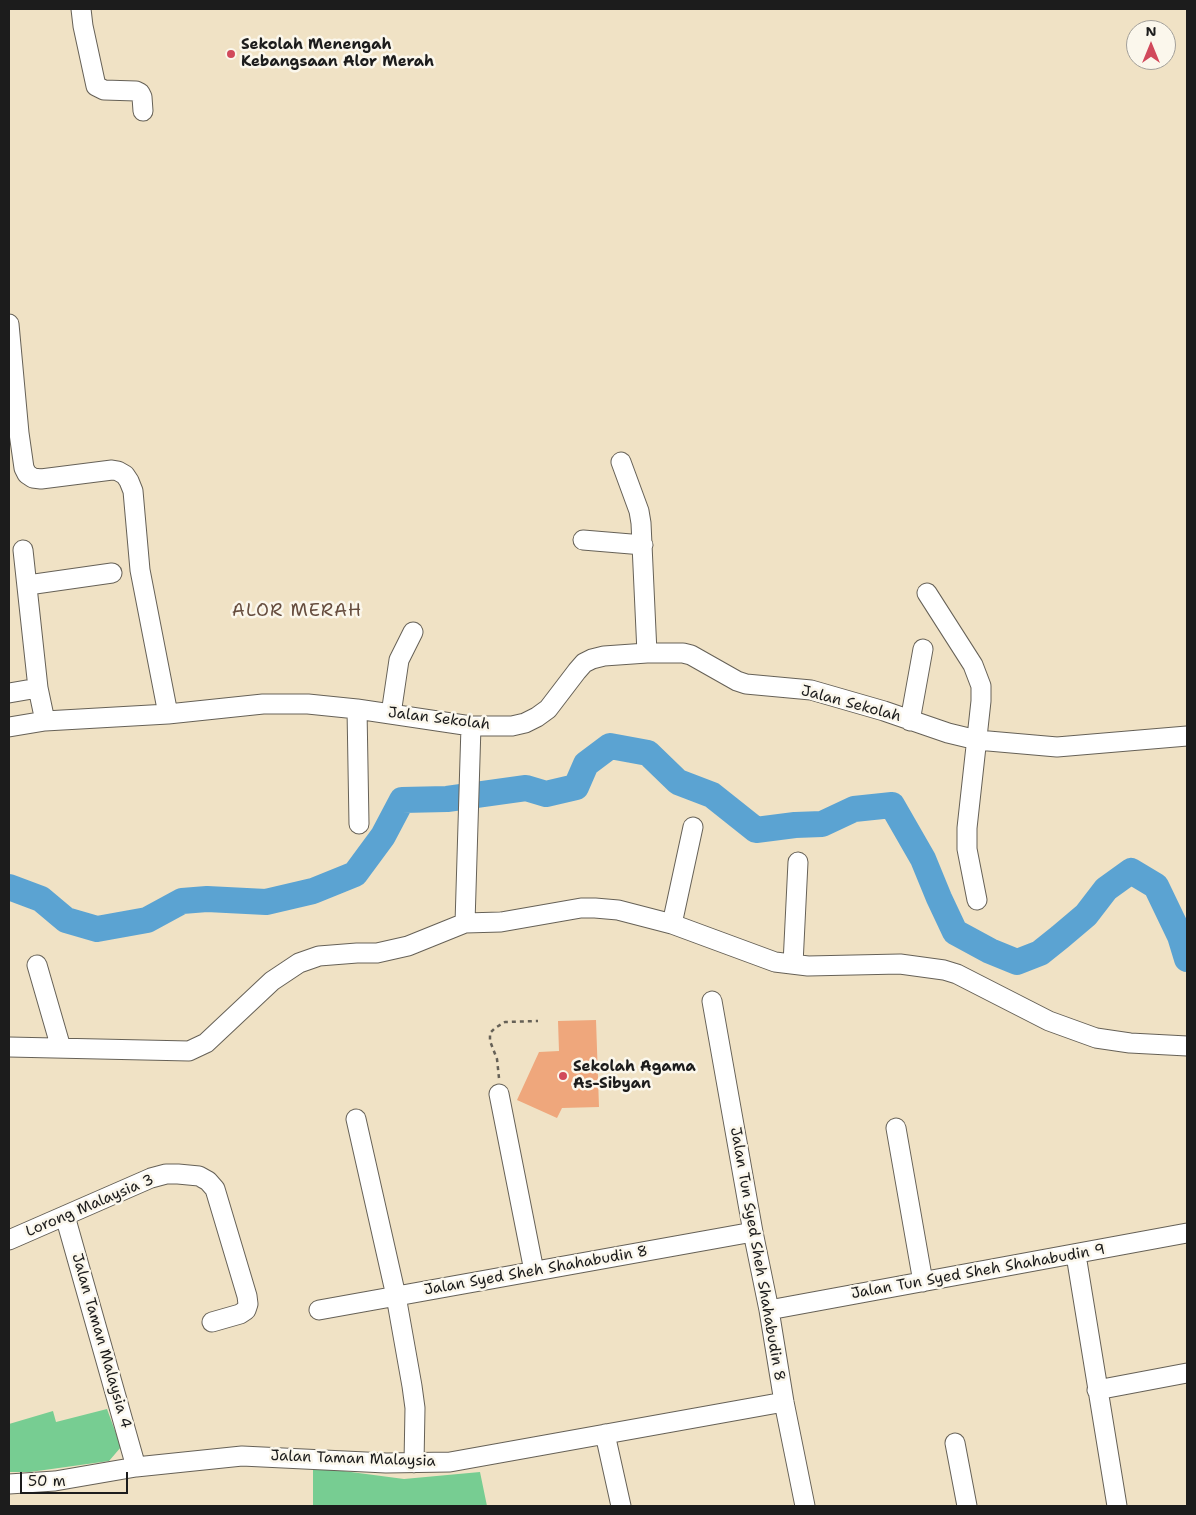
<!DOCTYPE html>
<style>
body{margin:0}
#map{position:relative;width:1196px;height:1515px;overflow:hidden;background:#f0e2c5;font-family:"Shantell Sans",sans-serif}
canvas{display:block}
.frame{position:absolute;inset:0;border:10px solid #1c1c1c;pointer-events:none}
.north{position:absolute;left:1126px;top:20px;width:50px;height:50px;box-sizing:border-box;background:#fbf7ec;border:1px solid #a29f99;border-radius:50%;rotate:0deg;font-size:14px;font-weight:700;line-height:20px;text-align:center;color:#1c1c1c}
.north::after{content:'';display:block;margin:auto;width:18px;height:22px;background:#d1495b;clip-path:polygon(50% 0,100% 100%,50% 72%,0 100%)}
.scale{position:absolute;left:20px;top:1472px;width:108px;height:22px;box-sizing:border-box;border:2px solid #1c1c1c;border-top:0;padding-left:6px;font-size:15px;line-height:18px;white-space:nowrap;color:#1c1c1c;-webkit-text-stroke:4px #fbf7ec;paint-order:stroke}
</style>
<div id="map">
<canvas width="1196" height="1515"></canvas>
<div class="frame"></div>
<div class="north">N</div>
<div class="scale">50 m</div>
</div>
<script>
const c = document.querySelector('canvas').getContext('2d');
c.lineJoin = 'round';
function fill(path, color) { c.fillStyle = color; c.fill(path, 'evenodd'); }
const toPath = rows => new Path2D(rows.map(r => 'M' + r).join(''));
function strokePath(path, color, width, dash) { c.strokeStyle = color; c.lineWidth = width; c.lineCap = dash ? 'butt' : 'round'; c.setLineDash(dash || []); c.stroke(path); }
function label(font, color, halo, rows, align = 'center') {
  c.font = font + ' "Shantell Sans",sans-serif'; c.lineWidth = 5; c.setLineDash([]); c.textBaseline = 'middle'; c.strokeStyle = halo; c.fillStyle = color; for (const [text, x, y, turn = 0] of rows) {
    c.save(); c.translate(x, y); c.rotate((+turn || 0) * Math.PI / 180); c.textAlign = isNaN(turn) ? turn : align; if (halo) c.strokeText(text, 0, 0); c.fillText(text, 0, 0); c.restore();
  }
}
fill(toPath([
 [107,1409,121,1447,109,1461,30,1472,9,1472,9,1424,53,1411,56,1422],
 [313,1467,404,1479,480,1472,487,1506,313,1506]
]), '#77cd92');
strokePath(toPath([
 [9,887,41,899,66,920,97,929,147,920,182,901,207,899,266,902,313,891,355,874,383,836,402,800,447,799,526,788,546,794,576,787,586,764,610,746,648,753,678,782,712,795,756,830,795,825,822,824,854,809,892,805,923,859,939,898,955,932,990,951,1017,962,1040,953,1060,937,1086,915,1106,889,1131,871,1156,886,1180,936,1187,959]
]), '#5ba3d2', 26);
fill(toPath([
 [596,1020,599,1107,562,1108,557,1118,517,1100,539,1052,559,1051,558,1021]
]), '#efa77c');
const minor = toPath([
 [81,9,83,26,96,86,104,90,136,91,140,93,142,97,143,111],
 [9,324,19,433,24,468,27,474,33,478,41,479,112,470,118,471,125,475,129,481,133,491,140,570,168,714],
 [621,462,639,511,641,523,647,653],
 [583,540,643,545],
 [23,550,38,688,45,721],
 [28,585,112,573],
 [927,593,973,665,981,686,981,701,967,828,967,849,977,900],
 [9,693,38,688],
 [357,709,359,824],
 [391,714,399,660,413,632],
 [910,721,923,649],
 [9,727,45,721,168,714,263,704,308,704,357,709,471,726,512,726,525,723,537,717,548,709,577,671,584,663,592,659,604,656,647,653,683,653,691,655,737,681,746,684,811,690,884,711,948,733,977,740,1057,747,1187,736],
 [465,923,471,726],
 [672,924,693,827],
 [793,964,798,862],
 [37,965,61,1048],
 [712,1001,753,1232,769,1310,784,1402,805,1506],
 [9,1047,189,1051,206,1043,272,981,299,963,319,956,357,953,377,953,408,946,465,923,501,922,581,908,595,908,618,910,672,924,775,962,808,966,900,964,944,970,957,974,1049,1021,1096,1038,1130,1043,1187,1046],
 [499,1094,534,1271],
 [356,1119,396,1296,412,1386,415,1408,414,1463],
 [896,1128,923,1282],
 [65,1216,136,1467],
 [9,1240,151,1178,166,1174,178,1174,199,1176,208,1181,215,1189,247,1296,248,1304,246,1310,240,1314,212,1322],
 [1076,1255,1117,1506],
 [319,1310,753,1232],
 [769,1310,1187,1233],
 [1097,1390,1187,1373],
 [605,1434,621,1506],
 [955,1443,967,1506],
 [9,1484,55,1481,136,1467,242,1456,386,1463,450,1462,784,1402]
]);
strokePath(minor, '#666157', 21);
strokePath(toPath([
 [499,1078,497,1059,490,1041,490,1033,495,1028,505,1022,538,1021]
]), '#666157', 2.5, [4, 4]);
strokePath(minor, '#fff', 19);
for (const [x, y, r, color] of [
 [231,54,5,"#d1495b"],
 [563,1076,5,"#d1495b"]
]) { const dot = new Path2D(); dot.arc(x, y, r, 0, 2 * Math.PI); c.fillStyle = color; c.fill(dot); strokePath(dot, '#fbf7ec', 2); }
label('bold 15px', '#1c1c1c', '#fbf7ec', [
 ["Sekolah Menengah",241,45],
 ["Kebangsaan Alor Merah",241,62],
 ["Sekolah Agama",573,1067],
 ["As-Sibyan",573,1084]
], 'left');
label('15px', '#1c1c1c', '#fbf7ec', [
 ["Jalan Sekolah",851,704,15],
 ["Jalan Sekolah",439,719,7],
 ["Lorong Malaysia 3",90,1206,-23],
 ["Jalan Tun Syed Sheh Shahabudin 8",757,1254,80],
 ["Jalan Syed Sheh Shahabudin 8",536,1271,-10],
 ["Jalan Tun Syed Sheh Shahabudin 9",978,1272,-10],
 ["Jalan Taman Malaysia 4",101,1341,74],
 ["Jalan Taman Malaysia",353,1459,2]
]);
c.letterSpacing = '1px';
label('18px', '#664d3e', '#fbf7ec', [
 ["ALOR MERAH",297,611]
]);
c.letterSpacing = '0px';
</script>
